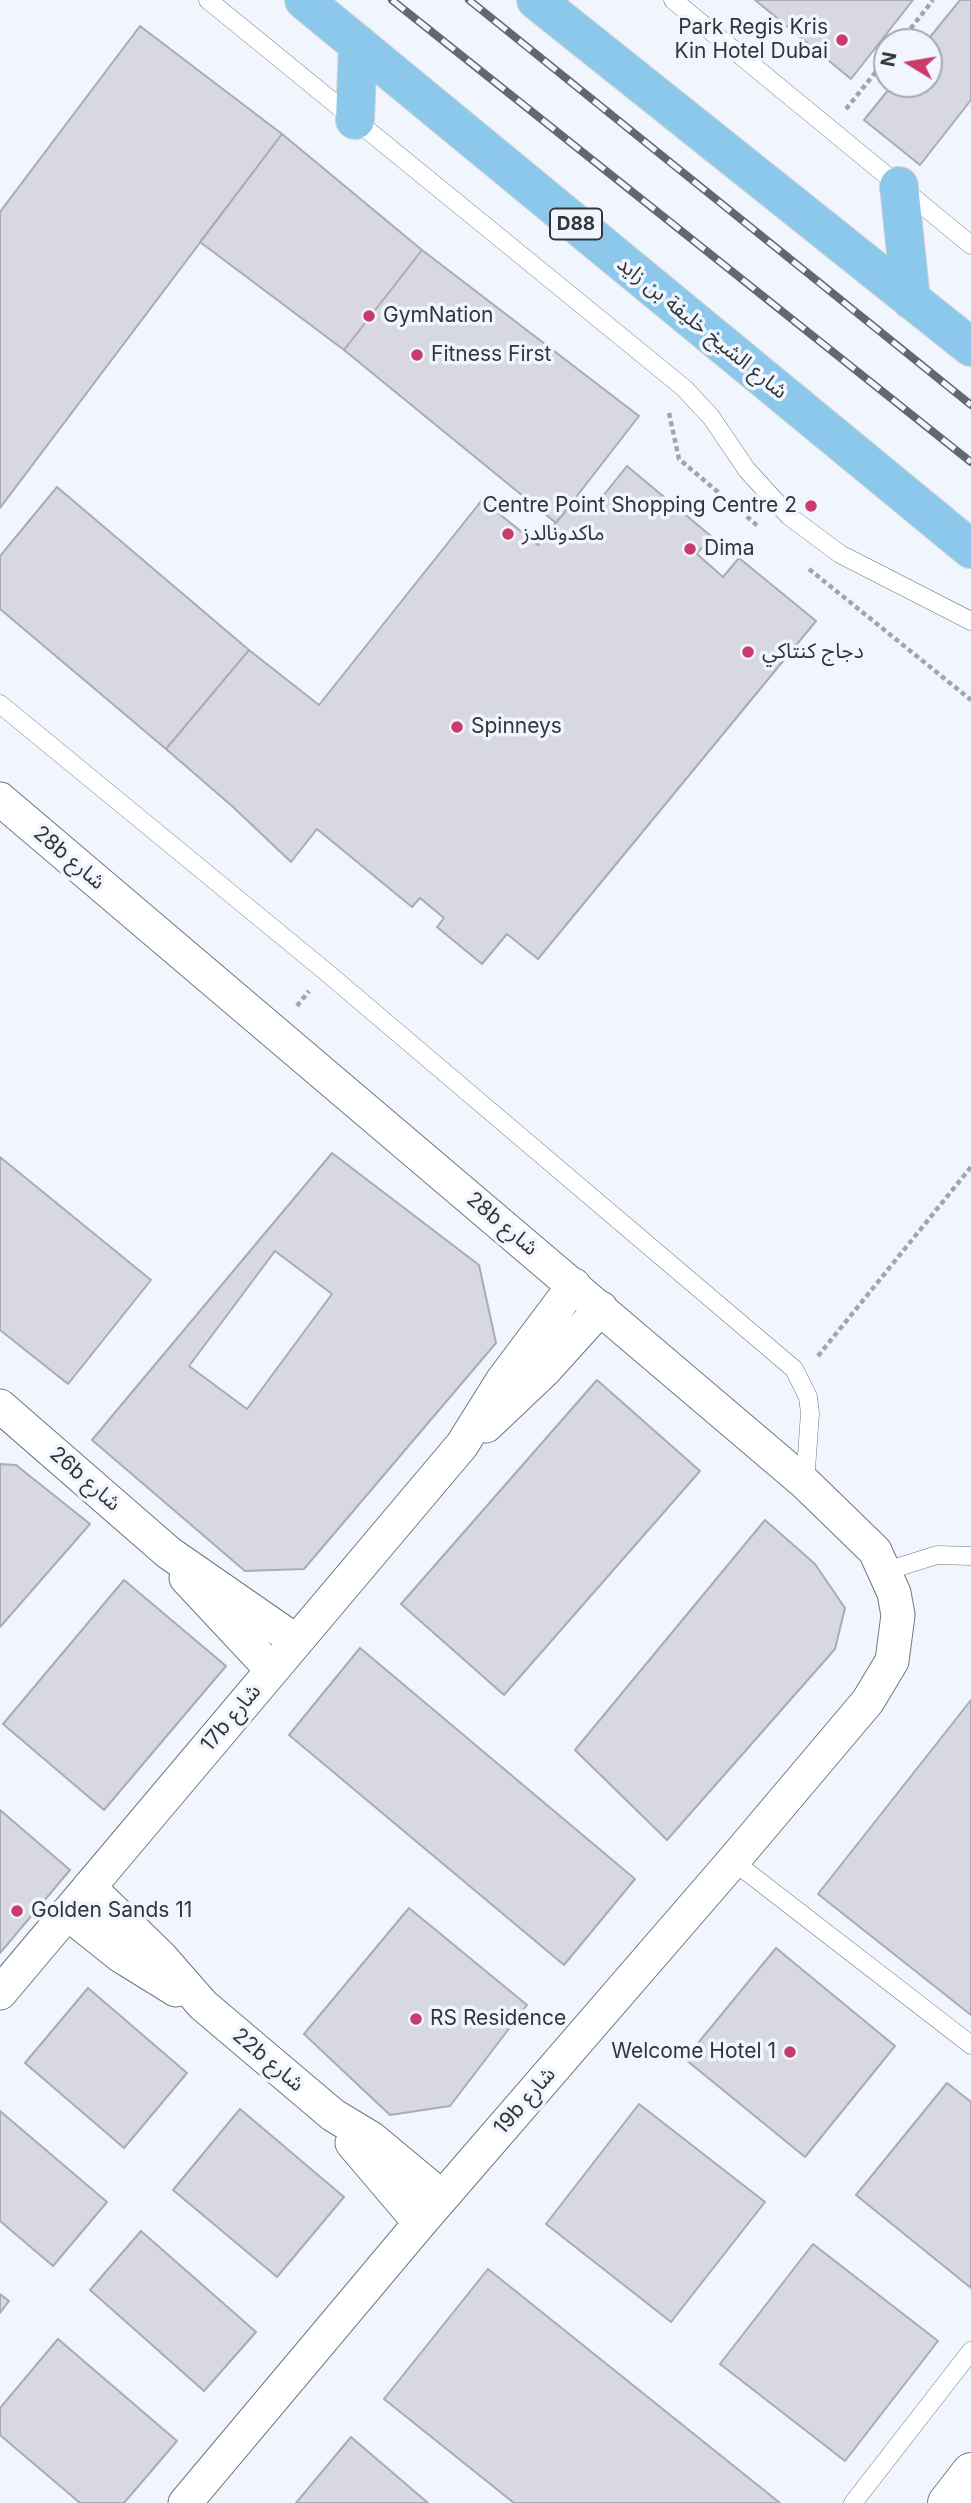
<!DOCTYPE html>
<meta charset="utf-8">
<style>
body{margin:0}
#map{position:relative;width:971px;height:2503px;overflow:hidden;background:#f1f6fe;font-family:Inter,sans-serif}
canvas{display:block}
.north{position:absolute;left:873px;top:28px;width:70px;height:70px;box-sizing:border-box;background:#f1f6fe;border:2px solid #a5a9af;border-radius:50%;rotate:281deg;font-size:19px;font-weight:700;line-height:28px;text-align:center;color:#333538}
.north::after{content:'';display:block;margin:auto;width:24px;height:32px;background:#c83b6a;clip-path:polygon(50% 0,100% 100%,50% 72%,0 100%)}
</style>
<div id="map">
<canvas width="971" height="2503"></canvas>
<div class="north">N</div>
</div>
<script>
const c = document.querySelector('canvas').getContext('2d');
c.lineJoin = 'round';
function fill(path, color) { c.fillStyle = color; c.fill(path, 'evenodd'); }
const toPath = rows => new Path2D(rows.map(r => 'M' + r).join(''));
function strokePath(path, color, width, dash) { c.strokeStyle = color; c.lineWidth = width; c.lineCap = dash ? 'butt' : 'round'; c.setLineDash(dash || []); c.stroke(path); }
function label(font, color, halo, rows, align = 'center') {
  c.font = font + ' Inter,"Noto Sans Arabic",sans-serif'; c.lineWidth = 7; c.setLineDash([]); c.textBaseline = 'middle'; c.strokeStyle = halo; c.fillStyle = color; for (const [text, x, y, turn = 0] of rows) {
    c.save(); c.translate(x, y); c.rotate((+turn || 0) * Math.PI / 180); c.textAlign = isNaN(turn) ? turn : align; if (halo) c.strokeText(text, 0, 0); c.fillText(text, 0, 0); c.restore();
  }
}
const building = toPath([
 [755,0,913,0,851,79,755,0],
 [960,0,971,0,971,100,920,165,864,120,893,84,929,84,929,42,926,42,960,0],
 [140,26,282,134,0,508,0,212,140,26],
 [282,134,422,250,344,350,200,242,282,134],
 [422,250,639,416,556,523,344,350,422,250],
 [627,466,711,536,697,554,723,577,739,558,816,621,538,959,507,934,482,964,437,927,444,918,420,898,412,907,317,829,291,862,232,806,166,749,249,650,319,705,482,500,538,545,576,498,591,511,627,466],
 [57,487,249,650,166,749,0,609,0,556,57,487],
 [332,1153,479,1265,496,1343,304,1569,245,1571,92,1440,332,1153],
 [275,1251,332,1294,247,1409,189,1366,275,1251],
 [0,1157,151,1280,68,1384,0,1330,0,1157],
 [597,1380,700,1471,504,1695,401,1604,597,1380],
 [0,1464,16,1465,90,1524,0,1627,0,1464],
 [765,1520,815,1564,845,1608,835,1649,667,1840,575,1750,765,1520],
 [124,1580,226,1666,104,1810,3,1724,124,1580],
 [360,1648,635,1879,564,1965,289,1735,360,1648],
 [971,1700,971,2015,818,1894,971,1700],
 [0,1810,70,1870,0,1953,0,1810],
 [409,1908,527,2005,450,2106,390,2115,304,2034,409,1908],
 [776,1948,895,2046,805,2157,685,2059,776,1948],
 [88,1988,187,2073,124,2148,25,2063,88,1988],
 [947,2083,971,2102,971,2288,856,2195,947,2083],
 [639,2104,765,2202,671,2322,546,2224,639,2104],
 [240,2109,344,2197,277,2277,173,2190,240,2109],
 [0,2111,107,2202,53,2266,0,2221,0,2111],
 [141,2231,256,2332,204,2391,90,2290,141,2231],
 [813,2244,938,2341,845,2461,720,2364,813,2244],
 [488,2269,780,2503,514,2503,384,2399,488,2269],
 [0,2294,9,2301,0,2313,0,2294],
 [58,2339,177,2441,124,2503,80,2503,0,2435,0,2408,58,2339],
 [351,2437,428,2503,296,2503,351,2437]
]);
fill(building, '#d7d8e1');
strokePath(building, '#aaabb3', 2);
const lane = toPath([
 [208,0,684,388,711,417,747,470,789,516,840,554,971,621],
 [673,0,971,245],
 [0,704,325,971,794,1369,808,1397,810,1413,805,1483],
 [886,1571,937,1555,971,1556],
 [733,1861,971,2045],
 [853,2503,971,2351]
]);
const street = toPath([
 [0,799,805,1483,875,1551,894,1593,898,1615,892,1661,868,1701,733,1861,420,2223,185,2503],
 [0,1406,169,1553,296,1641],
 [486,1426,545,1370,601,1308],
 [186,1578,272,1670],
 [89,1887,161,1957,203,2005,333,2115,371,2138,442,2197],
 [67,1913,121,1956,176,1990],
 [0,1993,462,1445,502,1381,574,1285],
 [352,2143,420,2223]
]);
const secondary = toPath([
 [947,2503,971,2472]
]);
const primary = toPath([
 [304,0,971,549],
 [536,0,971,347],
 [355,120,358,44],
 [899,186,911,300]
]);
strokePath(lane, '#72777e', 19);
strokePath(street, '#72777e', 35);
strokePath(secondary, '#72777e', 40);
strokePath(primary, '#d2d3d3', 40);
strokePath(toPath([
 [900,42,933,0],
 [846,109,887,58],
 [669,413,679,459,759,527],
 [809,569,971,700],
 [297,1006,309,991],
 [818,1356,971,1167]
]), '#a2a6ac', 4.5, [5, 3.5]);
strokePath(lane, '#fff', 18);
strokePath(street, '#fff', 33);
strokePath(secondary, '#fff', 38);
strokePath(primary, '#8bc8eb', 38);
const rail = toPath([
 [392,0,971,462],
 [469,0,971,405]
]);
strokePath(rail, '#64676b', 8);
strokePath(rail, '#f1f6fe', 5, [16]);
for (const [x, y, r, color] of [
 [842,40,7,"#c83b6a"],
 [369,316,7,"#c83b6a"],
 [417,355,7,"#c83b6a"],
 [811,506,7,"#c83b6a"],
 [508,534,7,"#c83b6a"],
 [690,549,7,"#c83b6a"],
 [748,652,7,"#c83b6a"],
 [457,727,7,"#c83b6a"],
 [17,1911,7,"#c83b6a"],
 [416,2019,7,"#c83b6a"],
 [790,2052,7,"#c83b6a"]
]) { const dot = new Path2D(); dot.arc(x, y, r, 0, 2 * Math.PI); c.fillStyle = color; c.fill(dot); strokePath(dot, '#f1f6fe', 2.5); }
for (const [x, y, w] of [
 [576,224,52]
]) { const box = new Path2D(); box.roundRect(x - w / 2, y - 15.5, w, 31, 5); c.fillStyle = '#f1f6fe'; c.fill(box); strokePath(box, '#333538', 2); }
label('bold 19px', '#333538', null, [
 ["D88",576,224]
]);
label('21px', '#333538', '#f1f6fe', [
 ["Park Regis Kris",828,28,"right"],
 ["Kin Hotel Dubai",828,52,"right"],
 ["GymNation",383,316],
 ["Fitness First",431,355],
 ["Centre Point Shopping Centre 2",797,506,"right"],
 ["ماكدونالدز",522,534],
 ["Dima",704,549],
 ["دجاج كنتاكي",762,652],
 ["Spinneys",471,727],
 ["Golden Sands 11",31,1911],
 ["RS Residence",430,2019],
 ["Welcome Hotel 1",776,2052,"right"]
], 'left');
label('21px', '#333538', '#f1f6fe', [
 ["شارع الشيخ خليفة بن زايد",702,328,39],
 ["28b شارع",69,858,40],
 ["28b شارع",502,1224,40],
 ["26b شارع",85,1479,41],
 ["17b شارع",231,1718,-50],
 ["22b شارع",268,2060,40],
 ["19b شارع",525,2101,-49]
]);
</script>
